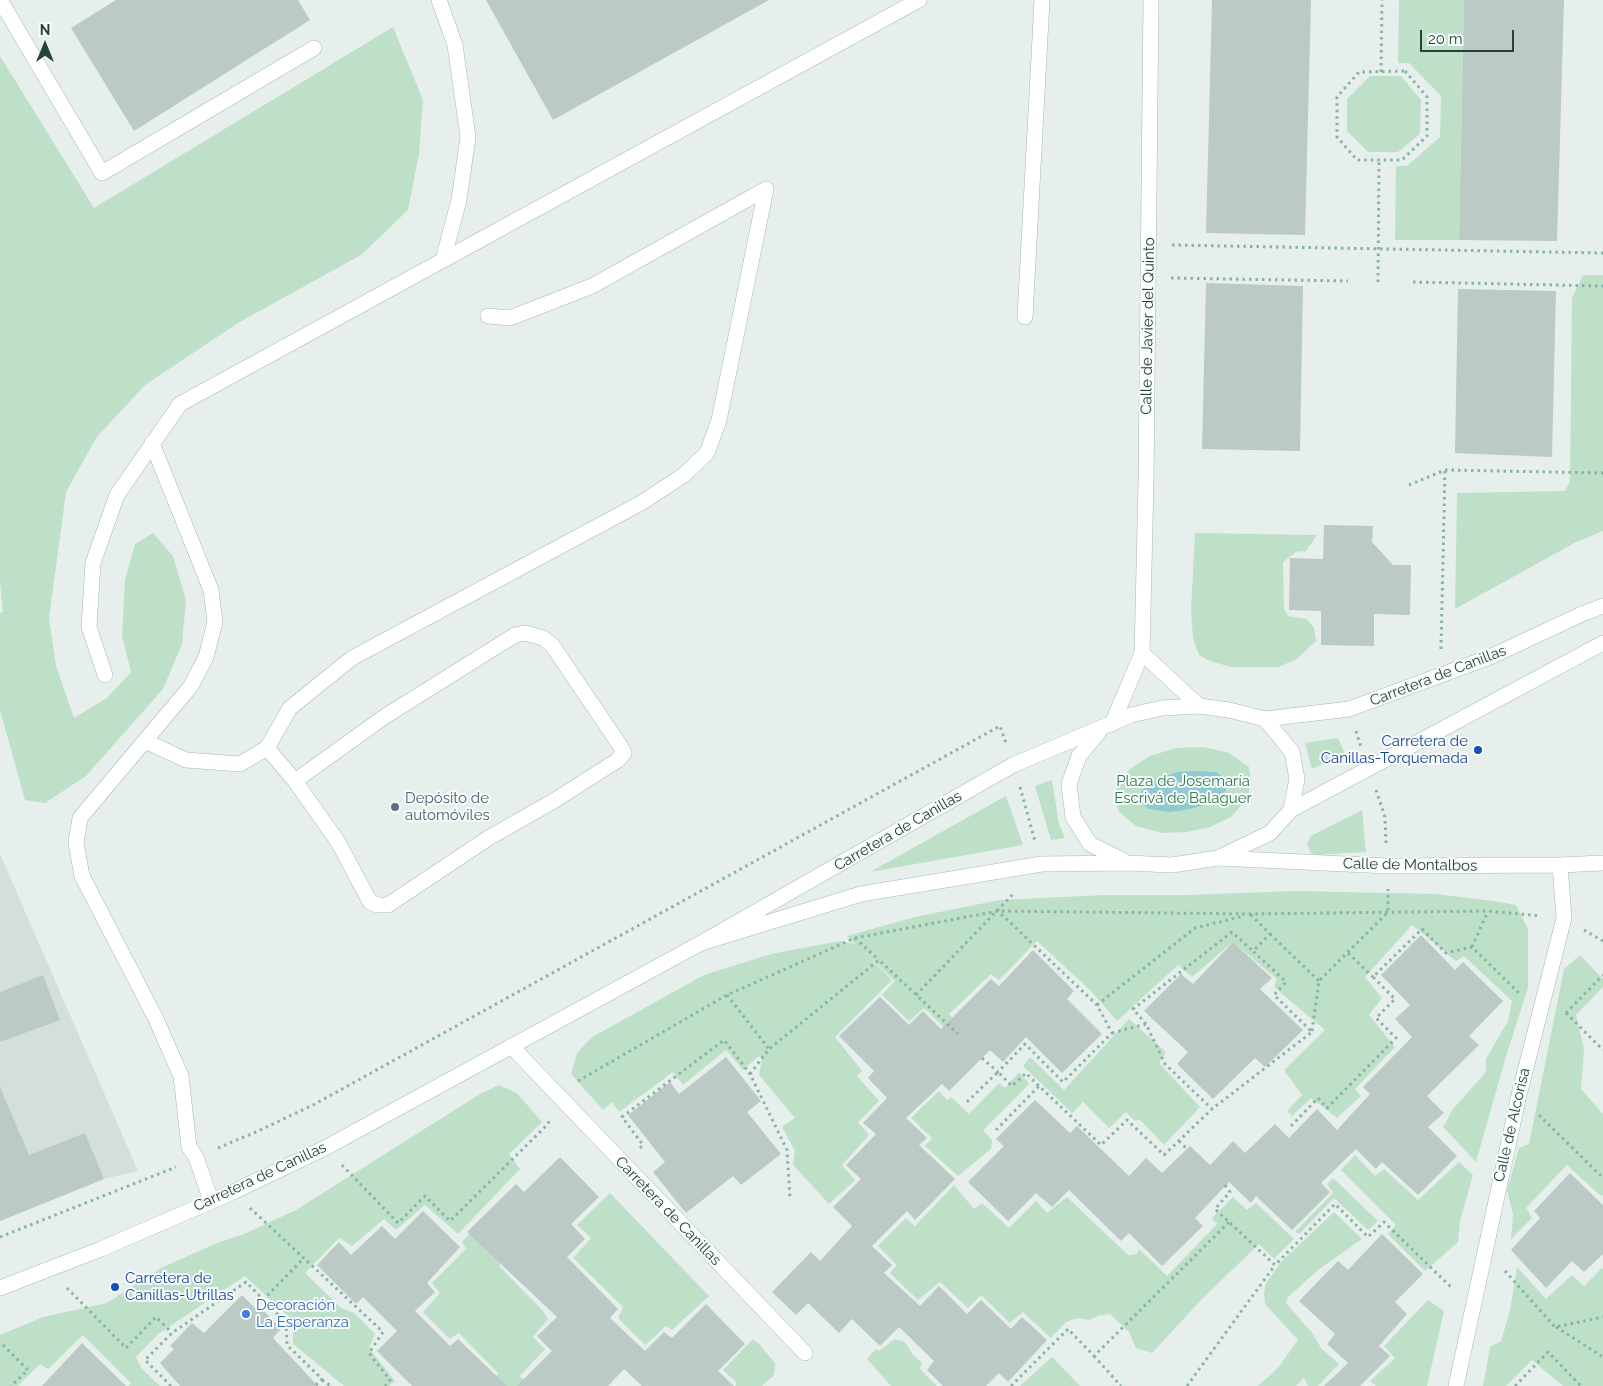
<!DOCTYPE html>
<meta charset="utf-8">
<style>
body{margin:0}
#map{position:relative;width:1603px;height:1386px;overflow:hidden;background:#e6efeb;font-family:Raleway,sans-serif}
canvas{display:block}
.north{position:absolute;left:20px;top:20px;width:50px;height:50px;-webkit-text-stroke:4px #f7fbf9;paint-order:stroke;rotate:0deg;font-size:14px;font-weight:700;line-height:20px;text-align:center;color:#24423a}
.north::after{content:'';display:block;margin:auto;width:18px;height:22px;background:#24423a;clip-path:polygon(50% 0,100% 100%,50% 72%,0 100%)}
.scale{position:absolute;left:1420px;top:30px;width:94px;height:22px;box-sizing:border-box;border:2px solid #24423a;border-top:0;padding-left:6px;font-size:15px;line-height:18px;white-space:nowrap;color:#24423a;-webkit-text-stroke:4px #f7fbf9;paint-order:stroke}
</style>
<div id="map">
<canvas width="1603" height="1386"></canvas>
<div class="north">N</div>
<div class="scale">20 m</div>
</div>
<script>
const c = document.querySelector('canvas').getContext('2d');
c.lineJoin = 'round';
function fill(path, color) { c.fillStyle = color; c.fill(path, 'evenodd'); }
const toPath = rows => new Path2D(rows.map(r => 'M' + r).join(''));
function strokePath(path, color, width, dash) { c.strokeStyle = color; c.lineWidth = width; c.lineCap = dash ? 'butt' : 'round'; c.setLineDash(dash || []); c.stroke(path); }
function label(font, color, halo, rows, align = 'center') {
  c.font = font + ' Raleway,sans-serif'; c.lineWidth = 4; c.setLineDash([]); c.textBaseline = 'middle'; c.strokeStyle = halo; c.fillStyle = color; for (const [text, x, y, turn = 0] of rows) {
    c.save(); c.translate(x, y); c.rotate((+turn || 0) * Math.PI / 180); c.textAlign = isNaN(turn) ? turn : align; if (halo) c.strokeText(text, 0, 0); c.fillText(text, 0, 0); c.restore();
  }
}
fill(toPath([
 [0,854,138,1171,104,1179,0,1221]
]), '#d4dfda');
fill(toPath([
 [1399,0,1464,0,1459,240,1395,240,1396,166,1407,166,1440,137,1441,96,1409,63,1398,63],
 [393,27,423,100,419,154,408,210,361,255,238,323,145,385,96,438,66,492,49,618,56,666,74,718,107,698,131,672,122,636,125,580,135,544,153,533,173,556,186,600,182,644,163,689,86,776,45,803,25,800,0,710,0,613,3,612,0,583,0,56,94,208],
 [1370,76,1401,76,1421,100,1420,134,1398,152,1368,152,1347,131,1347,99],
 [1583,275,1603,275,1603,531,1576,542,1455,609,1457,493,1565,491,1570,481,1572,298],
 [1195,533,1317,535,1306,551,1296,552,1283,562,1284,609,1288,616,1307,619,1314,628,1316,641,1297,659,1278,667,1231,667,1210,661,1199,655,1193,638,1191,610],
 [1338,738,1345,754,1312,769,1305,743],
 [1204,747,1229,753,1249,767,1251,783,1247,799,1231,817,1210,827,1187,832,1162,833,1136,826,1119,812,1115,799,1118,783,1130,769,1150,756,1176,748],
 [1052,780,1059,824,1065,838,1051,840,1035,786],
 [1006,796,1023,845,870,872],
 [1362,810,1366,852,1315,855,1310,852,1307,844,1311,836],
 [1296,891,1436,894,1493,901,1516,905,1528,929,1528,988,1507,1053,1476,1162,1443,1127,1453,1109,1486,1072,1486,1059,1508,1021,1512,1001,1464,956,1456,961,1412,925,1365,977,1382,998,1369,1015,1395,1047,1355,1089,1361,1096,1337,1118,1311,1098,1292,1116,1287,1111,1302,1095,1284,1070,1325,1030,1274,987,1277,979,1233,942,1192,977,1178,965,1117,1021,1091,991,1037,941,999,980,991,974,949,1014,957,1023,950,1033,924,1008,909,1021,882,995,895,981,863,951,892,980,835,1037,862,1071,857,1076,879,1101,858,1122,869,1135,842,1165,855,1180,829,1204,793,1165,795,1151,782,1127,795,1118,759,1075,762,1059,759,1056,743,1070,726,1050,683,1085,673,1072,619,1112,612,1102,603,1110,571,1074,577,1053,592,1037,704,975,771,954,840,941,855,944,847,936,915,917,1000,900,1105,895,1186,895],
 [1580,955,1603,979,1603,987,1576,1015,1584,1049,1581,1089,1603,1114,1603,1195,1601,1196,1567,1165,1526,1208,1532,1218,1511,1239,1513,1214,1507,1190,1519,1148,1529,1144,1564,969],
 [1129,1019,1166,1052,1159,1063,1200,1107,1164,1145,1139,1119,1135,1121,1126,1112,1109,1128,1083,1102,1072,1113,1023,1066,1030,1057,1064,1090],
 [1019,1072,1029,1084,983,1130,992,1140,991,1149,958,1176,925,1146,932,1138,911,1118,939,1091,947,1100,951,1097,969,1114,999,1083,1005,1088],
 [499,1085,517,1093,542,1122,509,1154,520,1169,458,1234,425,1205,396,1230,384,1219,352,1246,339,1238,305,1273,341,1308,354,1313,375,1334,369,1348,395,1381,389,1386,344,1386,293,1344,293,1321,245,1276,158,1334,136,1357,142,1369,160,1386,129,1386,131,1383,83,1335,48,1369,40,1364,18,1386,0,1386,0,1335,43,1317,107,1303,161,1268,217,1243,244,1234,296,1210,480,1094],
 [1355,1155,1375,1176,1384,1169,1418,1200,1459,1162,1473,1175,1460,1221,1458,1242,1425,1271,1388,1234,1396,1225,1341,1170],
 [1333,1178,1378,1221,1368,1230,1334,1198,1299,1234,1295,1232,1333,1193,1327,1184],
 [954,1185,974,1209,982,1203,1009,1228,1036,1201,1047,1213,1067,1197,1128,1255,1137,1254,1139,1249,1167,1276,1217,1224,1212,1218,1233,1197,1247,1210,1256,1203,1294,1239,1274,1259,1259,1244,1202,1299,1152,1353,1136,1348,1129,1332,1110,1314,1100,1315,1090,1320,1078,1318,1066,1322,1051,1338,1023,1312,1010,1323,981,1295,968,1308,940,1282,918,1300,890,1273,897,1265,878,1246,906,1218,915,1226],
 [610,1193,709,1296,672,1330,666,1326,645,1345,618,1318,623,1307,573,1258,591,1238,577,1225],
 [1334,1212,1362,1239,1318,1270,1288,1297,1286,1303,1313,1334,1321,1348,1339,1364,1318,1386,1308,1386,1304,1378,1296,1386,1258,1386,1278,1368,1298,1340,1265,1304,1264,1293,1266,1283,1282,1261],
 [475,1228,505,1256,499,1266,542,1310,548,1319,533,1337,545,1349,520,1376,529,1386,493,1386,498,1373,459,1333,450,1339,423,1312,440,1293,432,1283,466,1249,462,1242],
 [1517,1267,1546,1299,1572,1275,1584,1286,1602,1268,1603,1269,1603,1386,1563,1386,1532,1360,1506,1386,1483,1386,1490,1347,1501,1341,1510,1311],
 [1428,1300,1444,1311,1427,1386,1376,1386,1370,1381,1395,1358,1384,1346],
 [753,1339,759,1344,775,1363,774,1375,762,1386,735,1386,737,1383,723,1370],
 [895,1339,905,1342,913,1355,922,1363,920,1369,937,1386,891,1386,867,1359,876,1349,879,1351],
 [1052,1357,1080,1386,1020,1386]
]), '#bfe0c8');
fill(toPath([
 [1197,771,1216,772,1227,780,1226,791,1212,802,1191,809,1170,812,1149,809,1138,801,1141,791,1157,779,1177,772]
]), '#8ec9d4');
fill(toPath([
 [116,0,298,0,310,20,134,131,71,28],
 [486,0,769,0,553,120],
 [1212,0,1311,0,1305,235,1206,233],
 [1464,0,1564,0,1557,241,1459,240],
 [1206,283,1303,286,1300,451,1202,449],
 [1458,289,1556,291,1552,457,1455,453],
 [1324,525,1373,526,1372,542,1393,565,1411,565,1410,615,1374,614,1374,646,1321,645,1321,611,1289,610,1290,558,1323,559],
 [1421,935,1455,970,1463,962,1503,1001,1469,1036,1479,1045,1427,1096,1444,1113,1428,1127,1457,1156,1418,1195,1382,1162,1376,1169,1356,1149,1321,1183,1330,1192,1292,1230,1256,1196,1251,1203,1229,1182,1195,1218,1203,1226,1162,1266,1129,1233,1121,1241,1069,1190,1052,1207,1036,1193,1008,1221,968,1182,1004,1146,996,1139,1035,1100,1070,1133,1077,1126,1129,1176,1146,1158,1162,1173,1190,1146,1210,1165,1233,1141,1245,1153,1275,1124,1289,1138,1317,1109,1337,1130,1370,1094,1363,1087,1412,1037,1395,1019,1410,1005,1381,975],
 [1233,942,1272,978,1260,989,1303,1030,1265,1067,1255,1058,1213,1099,1177,1064,1188,1052,1144,1011,1181,974,1193,984],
 [1033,950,1074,991,1067,999,1102,1034,1062,1073,1026,1037,1003,1062,990,1050,949,1091,942,1084,906,1118,927,1138,919,1145,955,1179,915,1220,907,1211,872,1246,892,1265,884,1273,920,1306,939,1286,967,1314,981,1300,1011,1329,1022,1317,1047,1340,1008,1382,999,1373,986,1386,943,1386,927,1370,934,1361,899,1327,880,1346,852,1319,839,1333,808,1303,796,1315,772,1292,811,1252,820,1261,852,1226,833,1207,861,1179,846,1165,876,1134,863,1123,887,1098,868,1078,874,1071,839,1036,880,997,909,1025,923,1011,941,1029,991,979,999,986],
 [43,975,60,1020,0,1042,0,992],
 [726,1057,761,1101,747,1112,781,1154,741,1185,733,1176,686,1213,653,1172,665,1162,628,1115,670,1082,679,1094],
 [0,1087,29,1155,85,1133,104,1179,0,1221],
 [560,1157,599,1197,571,1224,585,1239,567,1257,618,1309,610,1318,645,1351,664,1332,672,1338,706,1304,745,1344,718,1371,734,1386,642,1386,624,1369,608,1386,517,1386,552,1351,537,1336,557,1317,467,1232,516,1184,524,1192],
 [1570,1173,1603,1205,1603,1254,1584,1272,1572,1261,1546,1288,1511,1250,1540,1218,1534,1211],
 [423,1211,460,1247,427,1283,435,1292,415,1311,450,1346,458,1339,507,1386,412,1386,377,1351,397,1331,363,1297,356,1304,317,1265,339,1242,351,1255,382,1226,395,1239],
 [1382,1234,1423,1274,1395,1302,1407,1314,1379,1346,1390,1356,1360,1386,1324,1386,1348,1363,1327,1344,1335,1334,1299,1301,1338,1261,1348,1270],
 [242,1295,257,1310,260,1307,281,1329,273,1338,318,1386,180,1386,160,1363,174,1349,170,1346,192,1323,204,1333],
 [82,1343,126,1386,42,1386]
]), '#bbcac4');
const lane = toPath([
 [0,0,102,173,314,48],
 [439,0,455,45,468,137,459,200,443,260],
 [1025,317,1042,0],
 [152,443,211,590,215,622,206,657,191,686,80,818,76,843,82,876,156,1019,181,1076,189,1147,196,1157,211,1201],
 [105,675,89,627,93,563,117,495,180,404,919,0],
 [145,741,186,760,240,764,267,748,290,708,352,658,641,503,684,475,707,453,719,420,766,189,592,286,510,318,488,316],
 [267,748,295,781,338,842,370,902,377,905,388,905,490,837,552,802,618,760,624,753,621,747,552,645,543,638,525,633,515,635,384,717,295,781],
 [511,1046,805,1353]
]);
const street = toPath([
 [1142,653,1146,481,1151,0],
 [1112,724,1142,653,1199,706],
 [1218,858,1388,866,1560,865,1603,863],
 [1456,1386,1519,1095,1564,918,1560,865]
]);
const secondary = toPath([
 [1265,719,1349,709,1490,657,1582,614,1603,606],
 [1099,732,1079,756,1069,784,1073,817,1090,844,1124,861],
 [1291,810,1603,643],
 [0,1288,101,1249,233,1192,325,1148,701,943,1013,765,1131,715,1162,708,1199,706,1229,710,1265,719,1292,752,1297,779,1291,810,1270,833,1218,858,1172,865,1127,863,1042,864,861,894,701,943]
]);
strokePath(lane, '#a8b8b2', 16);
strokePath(street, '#a8b8b2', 16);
strokePath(secondary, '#a4bbb3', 16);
strokePath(toPath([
 [1405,71,1427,97,1427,136,1402,160,1357,160,1337,137,1337,97,1359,72,1405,71],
 [1381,72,1382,0],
 [1172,245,1603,253],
 [1171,278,1348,281],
 [1378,282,1379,160],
 [1413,282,1603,286],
 [1409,485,1445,470,1603,473],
 [1441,649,1445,470],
 [1356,731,1361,747],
 [1020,787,1035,841],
 [1376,790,1385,817,1386,843],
 [1584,930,1603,941],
 [1270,934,1319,981],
 [855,938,879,960],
 [1472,947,1488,911],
 [1348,953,1373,977],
 [727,995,769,1049],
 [916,995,1014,893],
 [1097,1005,1195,928,1244,916],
 [1566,1013,1603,975],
 [1566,1013,1603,1050],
 [1146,1024,1133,1009,1232,932,1253,951],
 [1312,1031,1319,981,1388,912,1388,889],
 [1112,1033,1146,1024,1165,1064,1212,1109],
 [982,1058,998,1072,1025,1044,1063,1082,1112,1033,1097,1005,998,911],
 [750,1074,769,1049,879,960,958,1034],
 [578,1081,727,995,855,938,998,911,1250,914,1488,911,1541,916],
 [967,1102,998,1072,1012,1086,1026,1073,1039,1086],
 [1539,1115,1603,1178],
 [1291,1126,1318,1098,1327,1108,1396,1038,1376,1018,1395,999,1373,977,1422,929,1446,953,1472,947,1521,995],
 [996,1130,1039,1086,1101,1145,1127,1120,1164,1155,1212,1109,1312,1032,1274,995,1286,982,1253,951,1270,934,1250,914],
 [1179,1141,1187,1149],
 [218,1148,256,1132,313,1105,1000,726,1006,743],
 [640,1148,643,1145,622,1117,724,1040,750,1074,787,1150,790,1199],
 [342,1165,398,1223,425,1196,450,1221,548,1124,549,1121],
 [1225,1185,1230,1192,1215,1209,1275,1265,1335,1204,1368,1237,1384,1222,1452,1288],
 [250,1208,383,1332,369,1353,390,1380,385,1386],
 [0,1237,176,1167],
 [1505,1271,1555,1327,1603,1317],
 [67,1288,126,1348,156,1317,172,1333],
 [263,1300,303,1259],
 [1556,1327,1603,1357],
 [3,1345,28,1370,11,1386],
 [1094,1356,1121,1386],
 [322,1380,331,1386],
 [171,1386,145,1360,172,1333,246,1282,286,1323,287,1345,322,1379,315,1386],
 [1011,1386,1068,1329,1094,1356,1229,1222],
 [1187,1386,1275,1265],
 [1515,1386,1548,1352,1581,1386]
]), '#86b3a5', 3, [2.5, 4]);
strokePath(lane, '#fff', 15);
strokePath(street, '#fff', 15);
strokePath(secondary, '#fff', 15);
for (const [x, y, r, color] of [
 [1478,750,5,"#1a4fb4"],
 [395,807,5,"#5c6f8a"],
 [115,1287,5,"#1a4fb4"],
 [246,1314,5,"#3f7fe0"]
]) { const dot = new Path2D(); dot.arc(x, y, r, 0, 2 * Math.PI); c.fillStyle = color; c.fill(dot); strokePath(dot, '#f7fbf9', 2); }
label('15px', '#24423a', '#f7fbf9', [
 ["Calle de Javier del Quinto",1148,326,-89],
 ["Carretera de Canillas",1438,676,-21],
 ["Carretera de Canillas",898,831,-30],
 ["Calle de Montalbos",1410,865,1],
 ["Calle de Alcorisa",1512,1125,-77],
 ["Carretera de Canillas",260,1177,-25],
 ["Carretera de Canillas",668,1211,46]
]);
label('15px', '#164399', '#f7fbf9', [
 ["Carretera de",1468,741],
 ["Canillas-Torquemada",1468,758],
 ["Carretera de",125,1278,"left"],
 ["Canillas-Utrillas",125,1295,"left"]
], 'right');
label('15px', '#2d7a4b', '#f7fbf9', [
 ["Plaza de Josemaría",1183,781],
 ["Escrivá de Balaguer",1183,798]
]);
label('15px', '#4e5e75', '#f7fbf9', [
 ["Depósito de",405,798],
 ["automóviles",405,815]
], 'left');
label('15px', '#366cbe', '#f7fbf9', [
 ["Decoración",256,1305],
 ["La Esperanza",256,1322]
], 'left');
</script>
